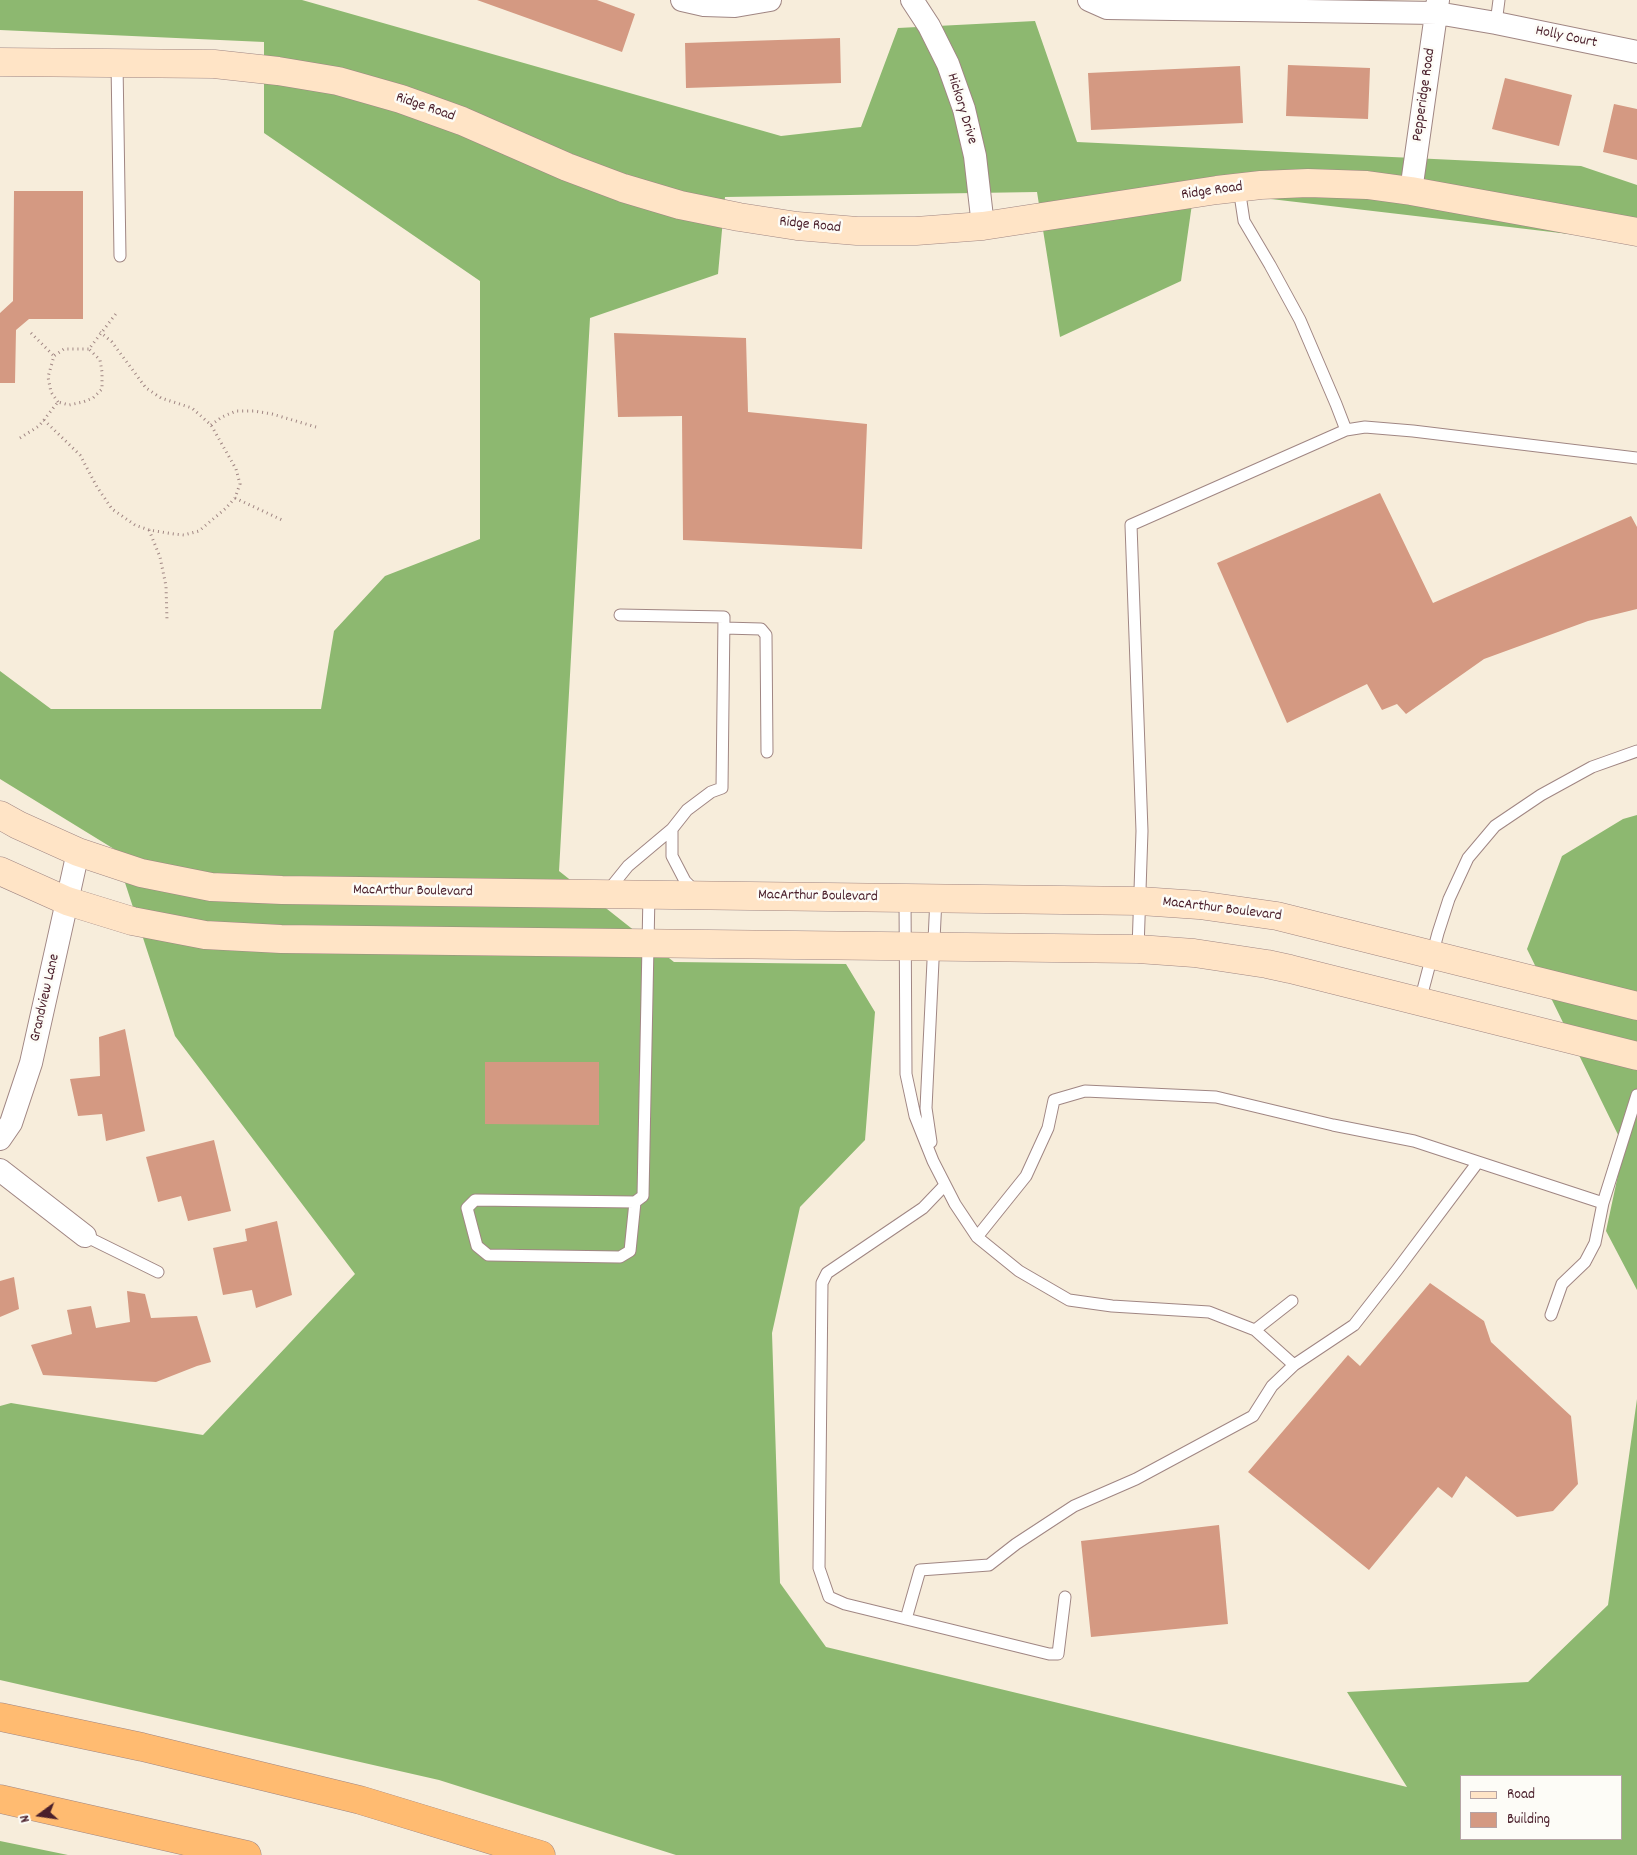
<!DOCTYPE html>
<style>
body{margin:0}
#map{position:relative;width:1637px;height:1855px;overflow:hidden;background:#f7eddb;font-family:Dekko,sans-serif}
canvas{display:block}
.legend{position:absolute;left:1460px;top:1775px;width:162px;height:65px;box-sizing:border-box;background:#fdfcf7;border:1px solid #b5a4a5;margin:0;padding:6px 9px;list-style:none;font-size:15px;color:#4a1f2b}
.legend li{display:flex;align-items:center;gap:10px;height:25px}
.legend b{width:25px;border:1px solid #b5a4a5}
.north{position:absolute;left:15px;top:1790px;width:50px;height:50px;-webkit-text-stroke:4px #fdfcf7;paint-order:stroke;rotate:256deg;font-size:14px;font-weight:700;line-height:20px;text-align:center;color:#4a1f2b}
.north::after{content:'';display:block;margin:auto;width:18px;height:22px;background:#4a1f2b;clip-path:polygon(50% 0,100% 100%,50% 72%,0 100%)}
</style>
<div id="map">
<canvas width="1637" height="1855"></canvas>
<ul class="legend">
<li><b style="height:6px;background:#ffe4c6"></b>Road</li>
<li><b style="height:14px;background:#d49982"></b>Building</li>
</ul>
<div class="north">N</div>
</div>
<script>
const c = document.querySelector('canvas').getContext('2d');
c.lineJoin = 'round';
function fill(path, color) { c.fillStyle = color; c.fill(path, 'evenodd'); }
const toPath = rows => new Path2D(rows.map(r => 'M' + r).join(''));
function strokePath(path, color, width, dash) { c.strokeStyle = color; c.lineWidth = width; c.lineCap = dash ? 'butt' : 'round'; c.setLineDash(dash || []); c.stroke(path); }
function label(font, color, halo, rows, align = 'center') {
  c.font = font + ' Dekko,sans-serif'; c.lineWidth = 5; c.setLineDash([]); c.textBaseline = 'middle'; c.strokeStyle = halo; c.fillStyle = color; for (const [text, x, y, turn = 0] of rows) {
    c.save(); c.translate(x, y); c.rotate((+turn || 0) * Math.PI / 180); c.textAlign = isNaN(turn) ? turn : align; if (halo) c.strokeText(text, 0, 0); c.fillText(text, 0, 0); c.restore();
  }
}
fill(toPath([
 [0,0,302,0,781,136,861,127,898,28,1035,21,1077,142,1581,166,1637,185,1637,242,1194,190,1181,281,1060,337,1037,192,725,197,718,274,590,318,559,871,674,962,846,964,875,1012,865,1140,800,1207,772,1333,780,1583,826,1647,1407,1787,1347,1692,1528,1682,1608,1605,1637,1399,1637,1855,676,1855,439,1780,0,1680,0,1406,11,1403,203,1435,355,1274,175,1036,114,849,0,779,0,671,51,709,321,709,334,631,385,576,480,539,480,281,264,133,264,42,0,30],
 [1461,1776,1621,1776,1621,1839,1461,1839],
 [1637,815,1637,1290,1606,1231,1624,1147,1527,949,1562,856,1623,819],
 [0,1841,68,1855,0,1855]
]), '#8db870');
fill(toPath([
 [477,0,597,0,635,14,622,52],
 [840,38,841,83,686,88,685,43],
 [1288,65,1370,68,1368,119,1286,116],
 [1240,66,1243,123,1091,130,1088,73],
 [1505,78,1572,95,1559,146,1492,129],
 [1614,104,1637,109,1637,160,1603,152],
 [14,191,83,191,83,319,29,319,16,330,15,383,0,383,0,313,13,301],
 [614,333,746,338,748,412,867,424,862,549,683,540,682,416,618,417],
 [1380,493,1433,603,1631,516,1637,527,1637,609,1588,621,1484,659,1406,714,1397,704,1382,710,1367,684,1287,723,1217,563],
 [125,1029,145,1131,106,1141,102,1114,78,1116,70,1079,100,1076,99,1037],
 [485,1062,599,1062,599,1125,485,1124],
 [214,1140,231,1211,188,1221,181,1196,158,1202,146,1157],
 [277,1221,292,1295,256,1308,252,1290,223,1295,213,1248,247,1241,245,1229],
 [14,1277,19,1309,0,1317,0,1281],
 [1430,1283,1484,1321,1491,1342,1571,1416,1578,1484,1553,1511,1517,1517,1466,1476,1452,1498,1438,1487,1369,1570,1248,1472,1348,1355,1360,1366],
 [127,1291,145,1294,151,1318,197,1316,211,1362,197,1366,156,1382,43,1375,31,1345,72,1334,67,1310,91,1306,96,1328,130,1322],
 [1219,1525,1228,1624,1091,1637,1081,1541]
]), '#d49982');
const lane = toPath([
 [1496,23,1499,0],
 [117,63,120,256],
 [1239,188,1244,221,1270,265,1300,320,1336,404,1346,430],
 [724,628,761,629,766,635,767,752],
 [672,829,672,856,685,881,696,892],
 [607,892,628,866,672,829,687,810,711,792,722,788,724,617,620,615],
 [905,898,906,1074,915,1116,933,1161,955,1204,977,1237,1019,1271,1069,1300,1112,1306,1209,1312,1255,1330,1294,1365,1272,1386,1253,1416,1136,1479,1074,1506,1016,1544,989,1565,920,1570,906,1619],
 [1138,949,1142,831,1131,525,1346,430,1365,427,1413,431,1637,458],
 [1420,1001,1438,933,1449,899,1468,858,1495,826,1541,795,1592,767,1637,751],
 [931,1142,926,1108,936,898],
 [945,1185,923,1208,827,1273,822,1283,819,1568,829,1597,845,1604,1049,1654,1058,1654,1065,1597],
 [635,1202,630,1251,620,1257,488,1255,477,1246,467,1208,475,1200,635,1202,643,1196,649,894],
 [85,1236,158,1272],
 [977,1237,1026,1176,1048,1128,1054,1100,1085,1091,1216,1097,1333,1125,1414,1141,1603,1203],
 [1551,1315,1562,1284,1585,1262,1595,1243,1603,1203,1637,1095],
 [1255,1330,1292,1301],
 [1294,1365,1354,1325,1397,1270,1478,1162]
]);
const street = toPath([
 [682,0,704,5,735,6,770,0],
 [912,0,929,26,948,64,964,109,975,156,983,226],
 [1089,0,1107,8,1437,13,1496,23,1637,52],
 [1411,191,1438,0],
 [0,1139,11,1123,31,1063,78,852],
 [0,1170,85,1236]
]);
const secondary = toPath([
 [0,62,214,64,278,71,338,81,401,99,462,121,567,167,623,188,680,205,739,217,797,226,857,231,916,231,983,226,1217,190,1261,185,1308,183,1367,185,1411,191,1637,232],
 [0,815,18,825,78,852,141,873,211,887,282,890,1140,901,1199,905,1277,916,1637,1006],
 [0,871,67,901,132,921,205,935,281,939,1138,949,1194,953,1267,964,1290,969,1637,1056]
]);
const highway = toPath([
 [0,1717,142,1747,360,1800,541,1855],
 [0,1799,247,1855]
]);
strokePath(lane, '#a08683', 13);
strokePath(street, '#a08683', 24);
strokePath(secondary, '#a08683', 29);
strokePath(highway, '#a08683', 29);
strokePath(toPath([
 [31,333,54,356],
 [58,402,51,392,48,377,54,356,64,349,89,349],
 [44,420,80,455,97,487,112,509,135,525,149,530,174,534,184,535,199,531,226,508,235,498,240,484,236,469,211,425,192,408,161,398,146,388,112,342,100,332],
 [211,425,222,417,236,411,254,411,272,414,316,427],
 [20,438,39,426,58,402,69,405,83,402,93,398,102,389,102,372,100,360,89,349,118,311],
 [235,498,282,520],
 [149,530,160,557,166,586,167,620]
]), '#a08683', 3, [1, 4]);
strokePath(lane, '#fff', 11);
strokePath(street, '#fff', 22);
strokePath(secondary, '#ffe4c6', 28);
strokePath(highway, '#ffbb71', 28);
label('15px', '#4a1f2b', '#fdfcf7', [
 ["Holly Court",1566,38,12],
 ["Pepperidge Road",1425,95,-82],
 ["Ridge Road",425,108,19],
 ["Hickory Drive",961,109,73],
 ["Ridge Road",1212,192,-8],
 ["Ridge Road",810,226,6],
 ["MacArthur Boulevard",413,892,1],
 ["MacArthur Boulevard",818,897,1],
 ["MacArthur Boulevard",1222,910,7],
 ["Grandview Lane",46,998,-77]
]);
</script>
